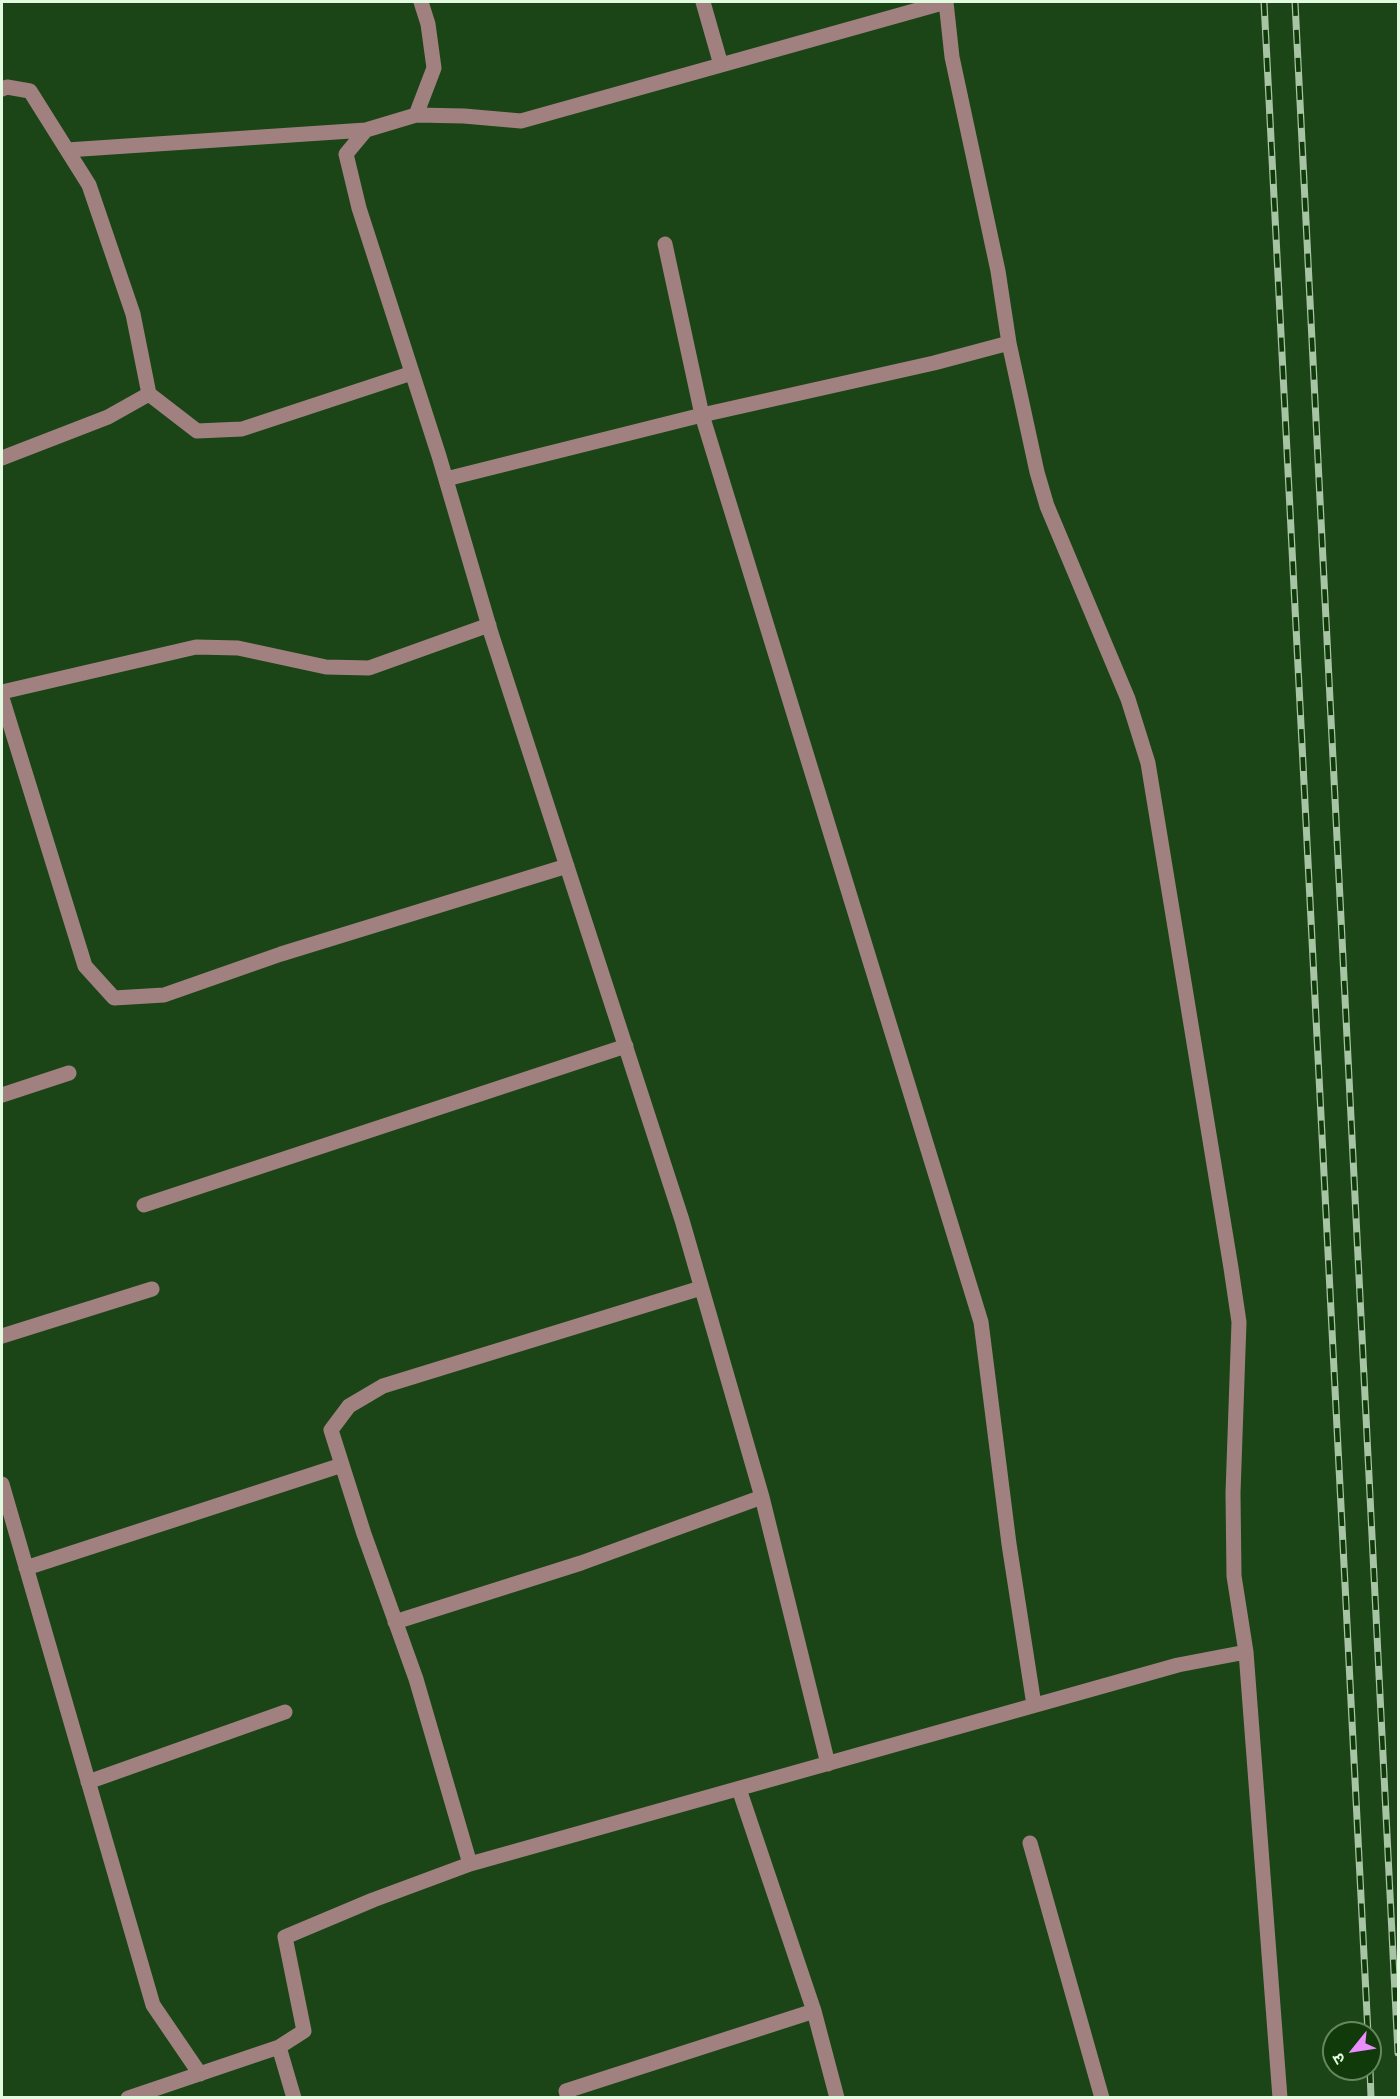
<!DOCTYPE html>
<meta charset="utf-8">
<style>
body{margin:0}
#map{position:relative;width:1400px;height:2099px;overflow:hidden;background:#1c4517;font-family:Lora,"Noto Sans Devanagari",serif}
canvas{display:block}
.frame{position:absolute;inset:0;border:3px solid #e2fadf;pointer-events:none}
.north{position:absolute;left:1322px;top:2021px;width:60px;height:60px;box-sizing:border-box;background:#113a0b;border:2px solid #658760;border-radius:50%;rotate:240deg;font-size:16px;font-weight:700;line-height:24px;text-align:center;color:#e2fadf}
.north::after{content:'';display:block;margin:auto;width:21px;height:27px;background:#eb8dfc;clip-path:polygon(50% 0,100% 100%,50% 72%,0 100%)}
</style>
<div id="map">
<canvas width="1400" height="2099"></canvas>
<div class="frame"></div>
<div class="north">उ</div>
</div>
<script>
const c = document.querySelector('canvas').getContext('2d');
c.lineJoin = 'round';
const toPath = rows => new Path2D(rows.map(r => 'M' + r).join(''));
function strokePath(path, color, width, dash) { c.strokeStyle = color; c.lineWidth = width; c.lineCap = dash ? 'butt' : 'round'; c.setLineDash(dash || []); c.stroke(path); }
strokePath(toPath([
 [421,2,428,24,434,68,416,115,366,130,346,154,359,208,439,456,491,633,682,1220,762,1497,828,1764],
 [703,2,721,65],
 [2,89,7,87,30,91,89,185,133,314,149,394,108,417,2,458],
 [416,115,464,116,521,121,946,2],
 [67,150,366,130],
 [665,244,702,415,981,1322,1009,1544,1034,1705],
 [1009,343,1037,472,1047,506,1128,699,1148,763,1231,1268,1239,1322,1233,1493,1234,1576,1246,1652,1280,2098],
 [149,394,197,431,242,429,412,373],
 [446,479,702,415,934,363,1009,343,998,271,952,57,946,2],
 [2,692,196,647,238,648,326,667,369,668,489,625],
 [2,698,85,966,114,998,164,995,281,954,567,866],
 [2,1095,69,1073],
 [144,1205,626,1046],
 [2,1336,152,1289],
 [2,1484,153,2005,200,2074],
 [26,1568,342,1465],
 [395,1622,581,1563,762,1497],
 [88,1782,285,1712],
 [1030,1843,1102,2098],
 [470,1864,416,1679,364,1534,331,1430,349,1406,383,1386,701,1288],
 [814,2011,837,2098],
 [279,2047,294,2098],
 [128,2098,279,2047,304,2031,285,1937,373,1900,470,1864,1178,1665,1246,1652],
 [568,2098,566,2091,814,2011,739,1789]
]), '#a18180', 15);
const rail = toPath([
 [1264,2,1368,2033],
 [1295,2,1398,2053],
 [1370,2069,1371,2098]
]);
strokePath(rail, '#a7c4a4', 7);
strokePath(rail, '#113a0b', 4.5, [14]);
</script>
